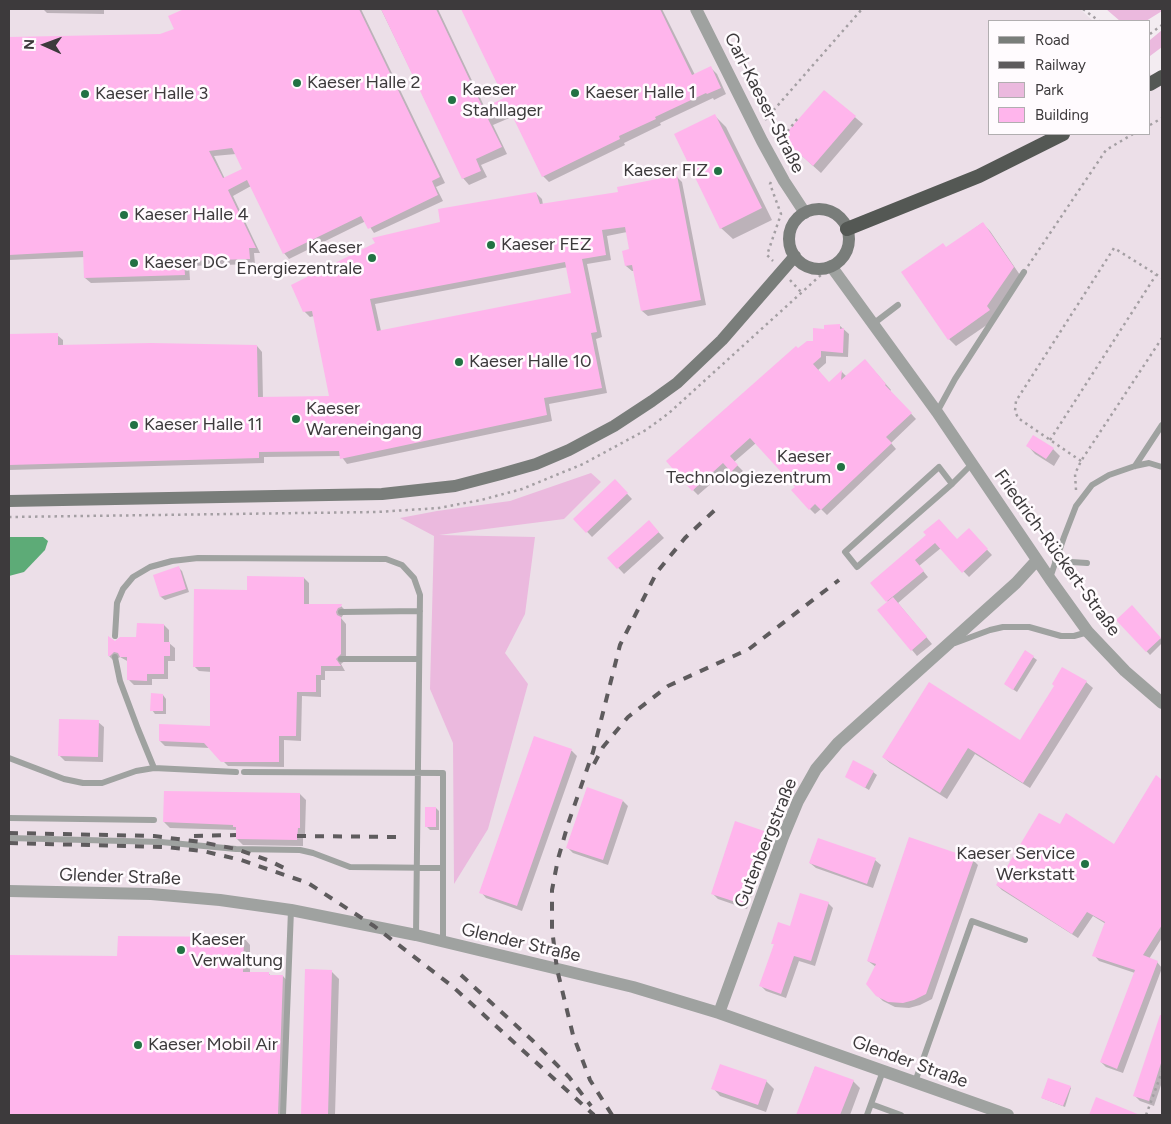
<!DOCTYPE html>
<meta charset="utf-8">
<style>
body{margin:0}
#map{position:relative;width:1171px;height:1124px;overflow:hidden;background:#f3ecf1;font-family:Figtree,sans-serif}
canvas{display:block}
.frame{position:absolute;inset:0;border:10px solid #3d3a3c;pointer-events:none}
.legend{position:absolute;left:988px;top:20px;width:162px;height:115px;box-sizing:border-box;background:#fffbfe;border:1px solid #b1aeb0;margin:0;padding:6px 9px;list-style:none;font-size:15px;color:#3d3a3c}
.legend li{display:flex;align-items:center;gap:10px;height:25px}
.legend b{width:25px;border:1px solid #b1aeb0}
.north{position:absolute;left:20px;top:20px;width:50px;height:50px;-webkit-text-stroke:4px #fffbfe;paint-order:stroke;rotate:272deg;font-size:14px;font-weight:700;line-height:20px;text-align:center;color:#3d3a3c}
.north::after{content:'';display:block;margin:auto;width:18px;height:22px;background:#3d3a3c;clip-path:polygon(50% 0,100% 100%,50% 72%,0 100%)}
</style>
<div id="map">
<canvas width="1171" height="1124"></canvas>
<div class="frame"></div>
<ul class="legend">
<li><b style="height:6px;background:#797d7a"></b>Road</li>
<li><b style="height:6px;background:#5e5b5d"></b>Railway</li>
<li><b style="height:14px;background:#ebb9de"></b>Park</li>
<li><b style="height:14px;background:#ffb5ec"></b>Building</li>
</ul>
<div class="north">N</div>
</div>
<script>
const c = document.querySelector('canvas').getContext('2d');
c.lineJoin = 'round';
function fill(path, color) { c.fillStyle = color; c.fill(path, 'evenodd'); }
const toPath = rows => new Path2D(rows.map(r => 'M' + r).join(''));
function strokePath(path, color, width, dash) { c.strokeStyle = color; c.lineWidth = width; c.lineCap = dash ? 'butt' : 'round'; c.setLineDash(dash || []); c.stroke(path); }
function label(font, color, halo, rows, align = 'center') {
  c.font = font + ' Figtree,sans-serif'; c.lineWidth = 5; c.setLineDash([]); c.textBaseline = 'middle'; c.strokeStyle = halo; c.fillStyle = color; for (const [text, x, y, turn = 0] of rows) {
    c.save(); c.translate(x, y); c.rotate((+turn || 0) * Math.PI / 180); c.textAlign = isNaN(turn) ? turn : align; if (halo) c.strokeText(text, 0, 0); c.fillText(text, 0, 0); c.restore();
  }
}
fill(toPath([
 [9,9,1080,9,1093,21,990,21,990,134,1150,134,1150,73,1162,84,1162,1115,9,1115]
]), '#ecdfe8');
fill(toPath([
 [1106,9,1162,9,1162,11,1146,21,1120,21],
 [1162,30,1162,47,1150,56,1150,40],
 [591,473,601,482,564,519,439,535,535,537,525,614,505,653,528,684,488,829,454,884,453,743,430,689,434,536,400,518,437,511,510,501]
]), '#ebb9de');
fill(toPath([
 [9,537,43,537,48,541,45,550,24,572,9,576]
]), '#5dab77');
fill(toPath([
 [43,9,104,9,104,14,47,13],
 [187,9,361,9,445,183,436,187,443,201,374,233,366,221,289,259,284,253,251,186,233,196,260,253,254,253,255,264,189,266,190,280,91,283,85,278,85,257,9,260,9,38,161,35,176,29,170,17],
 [236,154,243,169,225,179,214,156],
 [381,9,438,9,485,108,506,99,462,9,662,9,695,75,711,68,717,74,726,94,714,100,713,98,660,123,661,125,624,143,625,145,549,182,543,176,514,116,493,125,507,154,481,165,487,177,469,185,463,178],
 [824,91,863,124,821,173,791,146],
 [715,116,726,127,772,220,733,239,721,228],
 [677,177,682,182,706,305,648,316,642,311,634,271,632,271,626,266,630,250,627,232,607,236,611,260,587,264,602,337,596,339,607,393,549,404,552,421,347,464,341,456,264,457,264,463,9,470,9,336,57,335,63,340,63,346,257,346,262,352,263,399,330,397,314,316,310,317,304,311,442,223,536,193,542,199,543,205,620,193],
 [568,267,572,294,381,331,375,304],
 [982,223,990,231,1020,275,997,318,956,346,949,339,947,248],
 [839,325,849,334,848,357,826,356,826,363,818,370,829,384,842,372,847,377,870,366,891,390,890,391,916,419,891,443,896,449,827,515,821,509,815,514,810,509,797,487,756,443,734,462,743,471,737,476,729,468,698,495,693,490,798,350,814,342,825,330],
 [1028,446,1053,449,1060,456,1054,466,1035,454],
 [615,481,632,499,592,537,575,519],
 [649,522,664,538,624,574,609,558],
 [928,536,957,541,974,536,992,555,969,577,941,548,919,566,928,577,898,603,932,644,917,656,879,610,888,602,872,583],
 [179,568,182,571,189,592,165,600,161,597,155,576],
 [304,578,309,583,309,605,341,606,346,611,341,618,346,624,346,660,341,664,345,671,325,671,325,680,321,680,321,697,302,696,301,741,284,740,284,767,228,766,210,748,165,746,160,741,211,727,212,672,199,671,194,666,248,591],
 [1131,607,1162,640,1162,643,1150,655,1118,620],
 [164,625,169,630,169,643,175,648,175,661,168,661,168,679,152,679,152,685,134,685,129,680,129,662,120,657,114,661,109,656,115,643,138,638],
 [1026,652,1037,660,1017,692,1005,684],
 [1086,682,1093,688,1030,788,975,754,947,799,890,763,883,757,1020,742],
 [163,695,166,699,166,714,155,714,152,710],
 [98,722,104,727,103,762,65,761,59,755],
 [535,738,572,751,577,756,522,911,486,898,481,892],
 [873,772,877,775,869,790,846,776],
 [1156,777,1162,781,1162,938,1149,959,1157,962,1162,968,1123,1073,1106,1067,1101,1062,1135,973,1099,961,1094,955,1106,924,1093,916,1078,938,1002,890,997,885,1061,825,1114,845],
 [300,794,306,800,305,834,303,834,303,846,243,845,237,839,237,830,170,828,164,822],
 [623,801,628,806,608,865,573,853,567,847],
 [436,808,439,811,439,830,430,830,426,826],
 [766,833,771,838,747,909,718,899,713,894],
 [875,860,881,865,873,888,816,868,810,863],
 [973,860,978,865,932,999,920,1005,909,1008,895,1007,883,1001,877,995,876,967,868,961],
 [828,903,833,908,815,966,799,961,786,998,766,991,761,986,775,946,773,943,791,927],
 [244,938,250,945,250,974,269,974,271,976,283,976,289,983,284,1115,9,1115,9,956,119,958],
 [306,971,331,971,339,979,335,1115,302,1115],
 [1162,1014,1162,1082,1154,1106,1140,1101,1135,1096],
 [815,1067,853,1081,860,1088,850,1115,798,1115],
 [766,1081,774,1089,766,1112,720,1096,713,1088],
 [1070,1087,1071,1088,1065,1107,1042,1098]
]), '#0003');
fill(toPath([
 [184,9,359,9,440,177,432,181,438,195,368,229,361,216,283,254,247,180,228,190,256,248,249,248,250,259,184,261,185,275,84,278,83,251,9,255,9,37,160,34,174,29,168,16],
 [232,148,242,169,223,178,209,151],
 [381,9,436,9,483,108,504,98,461,9,660,9,692,75,711,66,721,88,707,94,706,93,655,117,656,119,619,136,620,139,542,177,509,109,488,119,502,147,476,159,481,171,462,179],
 [824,90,856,116,813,166,782,138],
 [715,114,762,208,720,229,674,134],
 [677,175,701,300,641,311,632,265,625,266,622,251,629,249,625,227,602,230,606,255,582,259,597,332,591,333,602,388,544,398,547,415,340,459,339,451,259,452,259,458,9,465,9,334,58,333,58,345,151,343,257,345,258,397,329,396,312,311,303,312,291,285,375,243,372,238,440,222,438,209,536,192,540,204,618,192,617,187],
 [565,262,571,293,377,331,370,299],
 [983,222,1014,267,987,306,990,310,948,340,901,272,943,243,946,247],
 [840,324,840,329,844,328,843,353,821,351,821,357,813,364,829,382,842,370,841,380,865,359,886,384,885,385,912,413,886,437,892,443,821,510,815,504,809,510,791,490,795,487,750,438,730,456,738,465,731,472,723,463,692,491,666,461,796,346,798,348,807,341,813,341,813,328,824,329,824,325],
 [1033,435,1054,448,1046,459,1026,446],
 [615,479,628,493,586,533,573,519],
 [939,519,957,539,969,528,988,549,962,573,935,543,915,560,924,571,886,602,870,583,926,535,923,532],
 [649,520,659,532,617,569,607,558],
 [179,566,186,589,160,597,153,575],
 [247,576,304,577,304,604,342,604,341,607,338,608,336,612,337,615,341,617,341,654,336,659,341,666,321,666,321,675,316,675,316,692,297,692,296,736,279,736,279,762,221,762,204,743,159,741,159,724,210,726,210,667,193,667,194,589,247,590],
 [893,597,927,637,911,651,877,610],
 [1132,605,1161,638,1146,652,1116,620],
 [137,623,164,624,164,642,170,642,170,656,164,656,164,674,147,674,147,681,127,680,127,657,120,657,118,653,114,652,110,656,108,656,108,636,115,641,120,637,136,637],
 [1025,650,1034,656,1013,690,1004,684],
 [1062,667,1087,681,1023,783,968,748,940,793,882,757,929,682,1020,740,1054,686,1052,684],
 [151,693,163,694,163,711,150,711],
 [59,719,99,720,98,757,58,756],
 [534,736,572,749,517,906,479,893],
 [853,760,874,771,865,788,845,777],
 [1156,775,1162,780,1162,925,1143,955,1158,961,1117,1069,1100,1062,1135,970,1092,956,1105,922,1087,912,1072,934,996,885,1039,813,1060,824,1066,813,1114,844],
 [587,787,623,800,603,860,566,848],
 [164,791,300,793,300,828,298,828,297,840,236,839,236,827,233,827,233,825,163,822],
 [425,807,436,807,436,827,425,827],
 [735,821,767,832,742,904,711,894],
 [909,837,974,859,926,994,914,1000,903,1003,888,1002,876,996,866,984,876,964,867,961],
 [818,838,876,858,867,884,809,863],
 [800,893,829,902,811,961,794,956,781,994,759,986,774,944,771,944,778,922,790,926],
 [118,936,244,937,243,972,269,972,269,975,283,975,278,1115,9,1115,9,955,117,956],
 [305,969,332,970,328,1115,301,1115],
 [1160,1015,1162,1015,1162,1060,1149,1101,1133,1096],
 [720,1064,767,1080,758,1105,711,1089],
 [815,1066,854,1080,840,1115,796,1115],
 [1048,1078,1071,1086,1063,1106,1041,1098],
 [1096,1097,1140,1115,1089,1115]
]), '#ffb5ec');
strokePath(toPath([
 [1083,9,1099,21],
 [1150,34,1162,25],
 [743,75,760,67],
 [765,120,862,9],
 [1150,125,1162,118],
 [776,137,779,142,798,118,799,119],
 [771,182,770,184,781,214,767,255,773,261],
 [1028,266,1106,150,1133,134],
 [790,280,801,292],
 [1050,440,1156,275],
 [1081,461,1018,418,1015,411,1016,401,1114,248,1162,278],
 [1076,490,1075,474,1081,461,1162,338],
 [9,517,377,512,439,508,481,500,522,489,583,464,646,430,669,413,822,274],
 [1146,1115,1162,1072]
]), '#a49fa3', 2.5, [2.5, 4]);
strokePath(toPath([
 [873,324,898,305],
 [937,412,955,379,1024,272],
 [1135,466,1162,425],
 [952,484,939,467,845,552,857,567,952,484,971,465],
 [1055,561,1087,563],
 [1050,578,1064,537,1076,506,1092,485,1109,475,1135,466,1149,463,1162,467],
 [341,612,420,611],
 [115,636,117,603,123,589,133,577,150,567,172,561,198,558,386,559,402,565,414,578,420,595,416,935],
 [955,643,990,630,1003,627,1029,627,1061,636,1074,636,1088,632],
 [341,659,419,659],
 [9,758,64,779,83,783,102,783,136,771,154,768,138,729,120,681,115,657],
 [154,768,236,772],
 [244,772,443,773,443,942],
 [9,818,154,820],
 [9,838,161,842,236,849,300,850,313,853,350,867,443,868],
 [915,1082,972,921,1025,940],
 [871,1104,901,1115],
 [283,1115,291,910],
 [867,1115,883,1071]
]), '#9fa2a0', 6);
strokePath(toPath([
 [696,9,762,141,784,181,805,213],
 [831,266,937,412,1050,579,1088,632,1125,671,1162,703],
 [9,891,151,894,220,900,291,910,416,935,633,987,719,1013,1008,1115],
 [719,1013,783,837,798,801,816,769,838,743,1016,583,1037,560]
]), '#9fa2a0', 12);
strokePath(toPath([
 '789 239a30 30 0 1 1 60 0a30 30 0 1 1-60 0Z',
 [9,501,382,494,455,486,501,474,536,464,569,450,614,426,652,401,677,383,722,340,795,256]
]), '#797d7a', 12);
strokePath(toPath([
 [1150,84,1162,77],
 [847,229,979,176,1063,134]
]), '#545854', 14);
strokePath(toPath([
 [594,764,603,747,628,717,668,686,749,649,839,580],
 [9,833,154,836,201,842,236,849,270,861,288,870],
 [194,836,236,835],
 [297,836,398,837],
 [9,843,165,847,203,851,241,860,308,883,374,926,452,986,594,1115],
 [461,975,532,1040,569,1077,591,1106],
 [612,1115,590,1080,573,1035,557,969,552,929,552,890,558,859,568,824,593,752,620,645,657,572,685,538,717,508]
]), '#5e5b5d', 4, [9, 9]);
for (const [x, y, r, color] of [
 [297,83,5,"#227243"],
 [575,93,5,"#227243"],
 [85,94,5,"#227243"],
 [452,100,5,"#227243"],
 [718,171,5,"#227243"],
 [124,215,5,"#227243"],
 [491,245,5,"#227243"],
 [372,258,5,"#227243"],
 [134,263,5,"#227243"],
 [459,362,5,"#227243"],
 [296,419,5,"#227243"],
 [134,425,5,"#227243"],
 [841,467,5,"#227243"],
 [1085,864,5,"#227243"],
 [181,950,5,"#227243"],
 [138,1045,5,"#227243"]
]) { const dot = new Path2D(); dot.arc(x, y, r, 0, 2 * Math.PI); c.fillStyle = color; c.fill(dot); strokePath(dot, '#fffbfe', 2); }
label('18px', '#3d3a3c', '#fffbfe', [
 ["Kaeser Halle 2",307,83],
 ["Kaeser",462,90],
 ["Stahllager",462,111],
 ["Kaeser Halle 1",585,93],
 ["Kaeser Halle 3",95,94],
 ["Kaeser FIZ",708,171,"right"],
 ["Kaeser Halle 4",134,215],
 ["Kaeser FEZ",501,245],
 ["Kaeser",362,248,"right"],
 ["Energiezentrale",362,269,"right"],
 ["Kaeser DC",144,263],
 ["Kaeser Halle 10",469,362],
 ["Kaeser",306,409],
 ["Wareneingang",306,430],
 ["Kaeser Halle 11",144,425],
 ["Kaeser",831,457,"right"],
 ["Technologiezentrum",831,478,"right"],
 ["Kaeser Service",1075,854,"right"],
 ["Werkstatt",1075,875,"right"],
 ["Kaeser",191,940],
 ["Verwaltung",191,961],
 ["Kaeser Mobil Air",148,1045]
], 'left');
label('18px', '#3d3a3c', '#fffbfe', [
 ["Carl-Kaeser-Straße",764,103,63],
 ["Friedrich-Rückert-Straße",1057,553,54],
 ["Gutenbergstraße",766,843,-68],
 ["Glender Straße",120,877,2],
 ["Glender Straße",521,943,13],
 ["Glender Straße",910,1062,20]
]);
</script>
